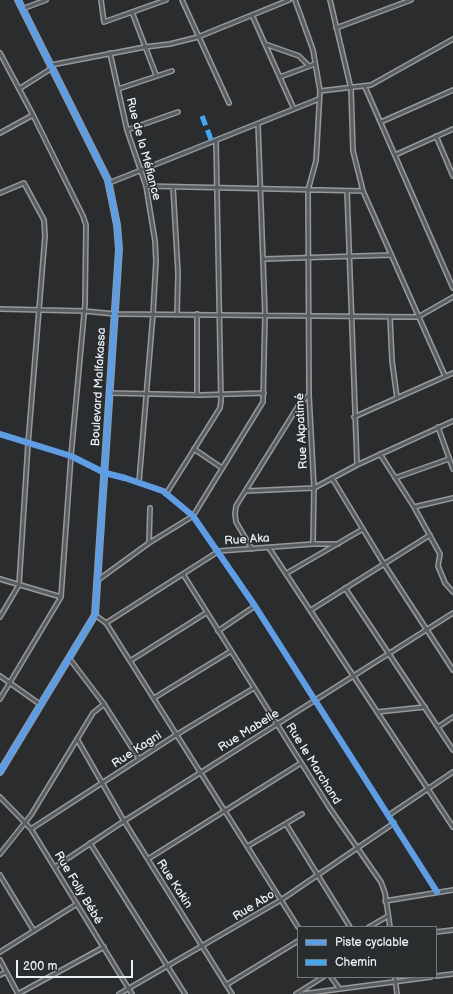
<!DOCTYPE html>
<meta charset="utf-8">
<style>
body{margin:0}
#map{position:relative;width:453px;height:994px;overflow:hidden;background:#2b2c2d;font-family:"Balsamiq Sans",sans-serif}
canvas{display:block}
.legend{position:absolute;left:297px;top:926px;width:140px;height:52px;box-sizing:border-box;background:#2a2d2e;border:1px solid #767b7f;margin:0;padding:5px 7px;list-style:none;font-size:12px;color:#e8f1f8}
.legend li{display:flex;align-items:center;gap:8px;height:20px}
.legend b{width:20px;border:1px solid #767b7f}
.scale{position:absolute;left:16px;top:960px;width:117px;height:18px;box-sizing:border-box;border:2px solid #e8f1f8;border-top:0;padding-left:5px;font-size:12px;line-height:14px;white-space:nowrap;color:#e8f1f8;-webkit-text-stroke:3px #2a2d2e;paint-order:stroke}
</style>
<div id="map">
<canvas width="453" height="994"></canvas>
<ul class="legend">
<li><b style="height:5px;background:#5a9eea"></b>Piste cyclable</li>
<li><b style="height:5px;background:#3fa9f5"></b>Chemin</li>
</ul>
<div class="scale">200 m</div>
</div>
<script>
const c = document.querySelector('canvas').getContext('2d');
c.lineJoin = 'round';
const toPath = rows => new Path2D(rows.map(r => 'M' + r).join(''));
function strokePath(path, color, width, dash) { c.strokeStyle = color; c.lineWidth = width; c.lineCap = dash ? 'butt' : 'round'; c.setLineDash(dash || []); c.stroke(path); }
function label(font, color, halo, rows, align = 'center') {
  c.font = font + ' "Balsamiq Sans",sans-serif'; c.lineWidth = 3; c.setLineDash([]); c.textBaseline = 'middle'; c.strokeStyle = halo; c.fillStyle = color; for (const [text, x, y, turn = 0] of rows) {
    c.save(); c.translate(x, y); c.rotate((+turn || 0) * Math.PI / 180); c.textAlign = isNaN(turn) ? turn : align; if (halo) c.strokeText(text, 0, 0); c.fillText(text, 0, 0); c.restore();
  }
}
const street = toPath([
 [101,0,104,22,166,0],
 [182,0,229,103],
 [295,0,313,50,320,91,316,161,308,190,309,395,314,488,313,544],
 [330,0,351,89,353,151,363,191,445,376],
 [22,9,46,0],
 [132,12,156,75],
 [252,15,294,109],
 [336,28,411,0],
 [265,44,299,56,309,66],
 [0,53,33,115,83,216,86,225,85,304,71,456,61,597,0,699],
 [110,53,127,130,146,186,155,241,156,261,153,314,139,482],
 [51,65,145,47,170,44,198,37,289,0],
 [280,77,315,64],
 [365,87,453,288],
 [19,89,52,68],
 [118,89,172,71],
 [320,91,371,85,453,39],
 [381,122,453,90],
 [127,130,178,112],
 [0,133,33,115],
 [436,136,453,176],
 [395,155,453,129],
 [109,183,319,99],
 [146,186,363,191],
 [173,187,178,273,177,314],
 [347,191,357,465],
 [0,193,24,183,44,220,45,236,28,444,19,585,0,617],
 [264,259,391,255],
 [0,309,84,311,115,314,418,317,453,297],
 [390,317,392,361,397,398],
 [110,393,200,395,264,393],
 [197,395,197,314],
 [354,417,453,373],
 [438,427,453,469],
 [0,434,71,456,105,473,125,478,163,491,193,516,255,606,437,892],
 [194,449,222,468],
 [380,454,414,507,440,554,438,566,445,583,453,592],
 [332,478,384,564,453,670],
 [395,478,449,459],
 [246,491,314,488,357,465,453,421],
 [166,494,215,416,220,408,221,401,216,141],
 [414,507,453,498],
 [149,543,150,508],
 [269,548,453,827],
 [252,549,236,522,235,514,236,506,300,403,309,395],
 [287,573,363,529],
 [183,574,329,807,381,882,385,893,390,927],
 [0,579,61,597],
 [98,580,149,543,193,516,263,402,265,315,258,124],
 [345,588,453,750],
 [311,610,430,535],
 [95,615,106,623,298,927],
 [106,623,219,551,313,544,338,544],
 [218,631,255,606],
 [69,658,104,704,139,759],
 [130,661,206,613],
 [0,676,41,705],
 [154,698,231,651],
 [377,712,425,707],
 [438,727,453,717],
 [77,739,124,821,232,994],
 [0,797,31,829,132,994],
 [389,815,453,772],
 [286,824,350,927],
 [31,829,176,735,254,688],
 [90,843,185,994],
 [248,846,302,814],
 [0,854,31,815,93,713,104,704],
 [148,859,301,763],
 [55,867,124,821,453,613],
 [0,875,34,931],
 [385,901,453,890],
 [369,927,388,916],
 [436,932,453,930],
 [0,952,77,904],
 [0,960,18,994],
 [0,975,6,972],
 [436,976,453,974],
 [331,977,339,988],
 [395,977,397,994],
 [226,985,298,941],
 [18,994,104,947],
 [119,994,281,900,394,823],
 [296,994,323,977],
 [302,994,431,977]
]);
const secondary = toPath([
 [0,772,95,615,119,249,117,225,108,180,18,0]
]);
strokePath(street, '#96989a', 6);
strokePath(secondary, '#96989a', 8);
strokePath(street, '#5a5d60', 3);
strokePath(secondary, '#5a5d60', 4.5);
strokePath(toPath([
 [202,116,212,142]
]), '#3fa9f5', 5, [10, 5]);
strokePath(toPath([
 [0,434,71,456,105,473,125,478,163,491,193,516,255,606,437,892],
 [0,772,95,615,119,249,117,225,108,180,18,0]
]), '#5a9eea', 6);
label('12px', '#e8f1f8', '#2a2d2e', [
 ["Rue de la Méfiance",143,149,75],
 ["Boulevard Malfakassa",99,387,-87],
 ["Rue Akpatimé",302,431,-93],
 ["Rue Aka",247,540,-4],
 ["Rue Mabelle",249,731,-32],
 ["Rue Kagni",137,750,-33],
 ["Rue le Marchand",313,764,58],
 ["Rue Kakin",174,884,57],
 ["Rue Folly Bébé",78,888,59],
 ["Rue Abo",254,906,-32]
]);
</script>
